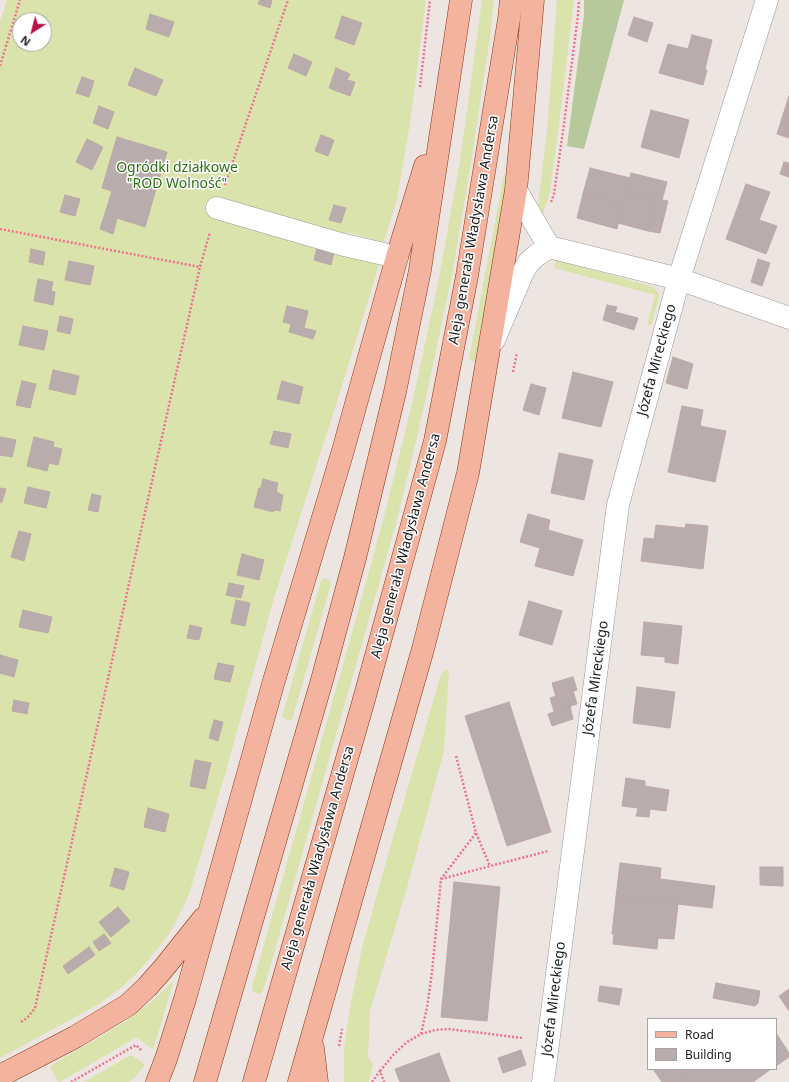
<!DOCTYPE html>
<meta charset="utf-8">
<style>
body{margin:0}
#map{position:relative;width:789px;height:1082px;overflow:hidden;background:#ece5e2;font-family:"Noto Sans",sans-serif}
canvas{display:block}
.legend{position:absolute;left:647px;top:1018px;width:130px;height:52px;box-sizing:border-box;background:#fff;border:1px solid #a4a4a4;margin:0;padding:5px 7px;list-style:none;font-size:12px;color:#1c1c1c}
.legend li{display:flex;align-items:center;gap:8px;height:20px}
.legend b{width:20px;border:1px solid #a4a4a4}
.north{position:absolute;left:12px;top:12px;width:40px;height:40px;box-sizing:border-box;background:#fff;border:1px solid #a4a4a4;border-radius:50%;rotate:216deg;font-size:11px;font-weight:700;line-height:16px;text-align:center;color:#1c1c1c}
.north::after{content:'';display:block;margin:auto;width:14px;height:18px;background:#b71048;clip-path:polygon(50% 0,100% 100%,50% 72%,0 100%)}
</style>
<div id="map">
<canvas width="789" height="1082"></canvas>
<ul class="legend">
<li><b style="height:5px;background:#f4b39f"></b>Road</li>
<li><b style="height:11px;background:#b9acac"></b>Building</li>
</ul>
<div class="north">N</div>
</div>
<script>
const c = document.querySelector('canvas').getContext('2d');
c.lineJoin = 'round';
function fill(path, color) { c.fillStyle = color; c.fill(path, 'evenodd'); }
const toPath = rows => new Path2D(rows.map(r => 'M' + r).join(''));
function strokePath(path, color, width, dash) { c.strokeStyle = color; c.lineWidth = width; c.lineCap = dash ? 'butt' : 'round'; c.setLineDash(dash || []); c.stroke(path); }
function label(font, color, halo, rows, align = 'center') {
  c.font = font + ' "Noto Sans",sans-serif'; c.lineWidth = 3; c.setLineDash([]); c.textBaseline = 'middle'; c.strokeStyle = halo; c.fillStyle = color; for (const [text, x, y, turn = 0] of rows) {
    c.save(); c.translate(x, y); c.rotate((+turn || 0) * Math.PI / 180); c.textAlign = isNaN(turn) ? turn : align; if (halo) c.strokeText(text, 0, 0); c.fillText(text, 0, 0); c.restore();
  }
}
fill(toPath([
 [7,0,426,0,410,123,397,199,384,242,346,232,343,254,379,265,340,392,274,598,224,778,189,894,179,915,169,934,154,953,138,972,122,987,99,1004,0,1058,0,21],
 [20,20,44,20,44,44,20,44],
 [482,0,494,0,490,37,471,163,452,275,424,407,397,520,265,985,263,991,260,994,256,993,253,991,252,987,351,636,384,517,413,400,439,278,460,161],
 [557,0,574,0,559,125,550,192,545,208,541,216,537,213,547,131],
 [506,173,508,174,479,361,472,361,469,359,504,175],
 [556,261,565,262,653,287,658,292,659,296,652,324,647,326,655,295,554,268],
 [324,578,329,580,331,584,292,720,288,720,282,717,321,581],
 [446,669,449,670,444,751,406,891,370,1011,368,1057,373,1064,369,1082,344,1082,344,1048,351,1002,362,948,392,841,441,675],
 [174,980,153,1050,137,1037,60,1082,58,1082,50,1066,125,1022,155,999],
 [129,1056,133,1056,145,1065,136,1076,129,1082,84,1082]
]), '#dae3ab');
fill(toPath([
 [584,0,624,0,584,149,567,146,584,15]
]), '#b7c89a');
const building = toPath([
 [260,0,272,0,270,8,258,4,260,0],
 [150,14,174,22,169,37,146,29,150,14],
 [342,16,362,23,354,45,335,38,342,16],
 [634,17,653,23,647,42,628,35,634,17],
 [692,35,712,40,705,69,707,70,703,85,659,73,668,44,688,49,692,35],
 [294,54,312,62,306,76,288,68,294,54],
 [135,68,163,80,156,96,128,85,135,68],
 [336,68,350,74,347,80,355,82,350,96,329,88,336,68],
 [82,77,94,81,89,97,76,93,82,77],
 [789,96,789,138,777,134,789,96],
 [99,106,114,112,108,129,93,123,99,106],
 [651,110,689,120,679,158,641,147,651,110],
 [321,135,334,140,328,156,315,151,321,135],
 [117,137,167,152,145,227,117,218,113,234,100,229,112,191,102,188,117,137],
 [87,139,103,147,92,170,76,162,87,139],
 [784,162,789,163,789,177,780,174,784,162],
 [590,168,630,178,623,204,583,194,590,168],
 [631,173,667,182,662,200,668,201,660,233,648,231,656,201,626,193,631,173],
 [746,184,770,192,759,220,777,226,766,254,726,239,746,184],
 [626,193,656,201,648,231,618,223,626,193],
 [583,194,623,204,617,229,577,218,583,194],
 [65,195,80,199,75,216,60,212,65,195],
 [334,205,346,208,341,223,329,220,334,205],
 [317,248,334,252,331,265,314,260,317,248],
 [31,249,45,252,43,265,29,262,31,249],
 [758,259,770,263,762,286,751,282,758,259],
 [69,261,94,266,90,285,65,280,69,261],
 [38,279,53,282,51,291,55,292,53,305,34,301,38,279],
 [607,305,617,307,615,312,638,318,634,330,603,320,607,305],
 [287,306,308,311,304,328,316,331,313,339,289,332,291,324,283,322,287,306],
 [60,316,73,319,70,334,57,331,60,316],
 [23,326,48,331,44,350,19,345,23,326],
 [673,357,693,364,687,389,666,383,673,357],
 [53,370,79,376,75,395,49,389,53,370],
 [573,372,613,382,601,427,562,418,573,372],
 [22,381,36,384,30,408,16,405,22,381],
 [282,381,303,387,299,404,277,399,282,381],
 [531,384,546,388,539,415,523,410,531,384],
 [682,406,703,410,700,426,726,431,715,482,668,472,682,406],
 [274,431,291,434,288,448,270,444,274,431],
 [0,437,16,440,12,457,0,455,0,437],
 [34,437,54,442,53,447,62,449,58,465,49,463,47,471,27,466,34,437],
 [559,453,593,460,584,500,551,493,559,453],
 [263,479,278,483,276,492,278,492,277,493,283,495,280,511,274,510,273,512,254,507,259,488,261,488,263,479],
 [28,487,50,492,46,508,24,503,28,487],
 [0,488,6,489,2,502,0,502,0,488],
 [92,494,101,496,98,512,88,510,92,494],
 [528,514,550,520,548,530,583,540,573,576,535,566,540,548,520,542,528,514],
 [686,524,708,526,703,569,641,561,644,538,654,539,656,525,685,528,686,524],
 [19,531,31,534,24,561,11,557,19,531],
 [242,554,264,560,259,580,237,575,242,554],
 [229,583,244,586,241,598,226,595,229,583],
 [236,600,250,603,245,626,231,623,236,600],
 [529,601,562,611,552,645,519,635,529,601],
 [23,610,52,617,48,633,19,627,23,610],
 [644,622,682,626,678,664,665,662,665,657,641,655,644,622],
 [190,625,202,628,199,640,187,638,190,625],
 [0,655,18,660,14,677,0,673,0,655],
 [218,663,234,666,230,682,214,679,218,663],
 [573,677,577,690,556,697,552,683,573,677],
 [637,687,675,692,670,728,633,723,637,687],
 [573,691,577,704,554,711,550,698,573,691],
 [14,700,29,703,27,714,12,711,14,700],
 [509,702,551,832,507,846,465,716,509,702],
 [570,706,573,719,552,726,548,714,570,706],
 [214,720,223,722,218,741,209,738,214,720],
 [195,760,211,763,205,789,190,786,195,760],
 [626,778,645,781,645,786,669,790,666,811,650,809,649,817,636,816,638,808,622,806,626,778],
 [148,808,169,814,165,832,144,827,148,808],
 [620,863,661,868,660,879,715,886,712,908,616,897,620,863],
 [760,867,783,867,783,886,760,885,760,867],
 [115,868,129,872,124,890,110,886,115,868],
 [454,882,500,887,487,1021,441,1017,454,882],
 [616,897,678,904,674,939,658,938,657,949,613,944,614,934,612,934,616,897],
 [118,907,130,921,111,937,99,922,118,907],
 [104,934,111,943,99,951,93,942,104,934],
 [89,947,95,955,68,974,63,966,89,947],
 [716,983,760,991,758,1003,755,1006,713,998,716,983],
 [600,986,622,989,619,1005,598,1001,600,986],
 [789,989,789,1011,779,996,789,989],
 [776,1033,789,1053,789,1057,776,1066,776,1033],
 [521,1050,526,1065,503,1073,498,1058,521,1050],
 [439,1053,450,1082,400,1082,395,1069,439,1053],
 [653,1069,687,1069,687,1070,683,1073,688,1082,662,1082,653,1069],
 [689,1069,771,1069,753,1082,688,1082,683,1073,689,1069]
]);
fill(building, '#b9acac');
strokePath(building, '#bda8a6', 1);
const minor = toPath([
 [516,190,549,247],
 [217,208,344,245,397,257],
 [549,247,679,279,789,318],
 [494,340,523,272,529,262,537,255,549,247],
 [543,1082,618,505,679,279,767,0]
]);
const major = toPath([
 [313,1048,317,1082],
 [0,1076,75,1037,128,1005,147,987,163,969,203,919],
 [157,1082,166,1059,185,999,273,684,342,454,397,257,425,166],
 [205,1082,322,680,355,558,395,392,420,270,461,0],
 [254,1082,363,703,435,441,467,276,509,19,511,0],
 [299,1082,423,649,468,473,516,190,533,0]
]);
strokePath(minor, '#999', 23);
strokePath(major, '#87350c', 23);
strokePath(toPath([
 [0,66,20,0],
 [420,87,430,0],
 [225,185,288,0],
 [551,202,554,194,564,124,578,15,579,0],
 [0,229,200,267,210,232],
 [513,372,517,353],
 [456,756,476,833,490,866],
 [441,879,548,851],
 [21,1022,27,1018,35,1008,131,575,200,267],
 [421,1034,427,1008,432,972,441,879,476,833],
 [339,1046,342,1029],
 [380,1071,394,1054,407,1042,421,1034,435,1030,449,1029,523,1038],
 [71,1082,136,1045,142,1051],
 [372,1082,380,1071,384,1082]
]), '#ee718e', 2.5, [2, 2]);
strokePath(minor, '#fff', 22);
strokePath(major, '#f4b39f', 22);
label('14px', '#2b7014', '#fff', [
 ["Ogródki działkowe",177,168],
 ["\"ROD Wolność\"",177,184]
]);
label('14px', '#1c1c1c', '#fff', [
 ["Aleja generała Władysława Andersa",474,230,-80],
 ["Józefa Mireckiego",657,360,-75],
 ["Aleja generała Władysława Andersa",406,546,-75],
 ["Józefa Mireckiego",596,678,-82],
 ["Aleja generała Władysława Andersa",318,858,-74],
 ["Józefa Mireckiego",554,999,-83]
]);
</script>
